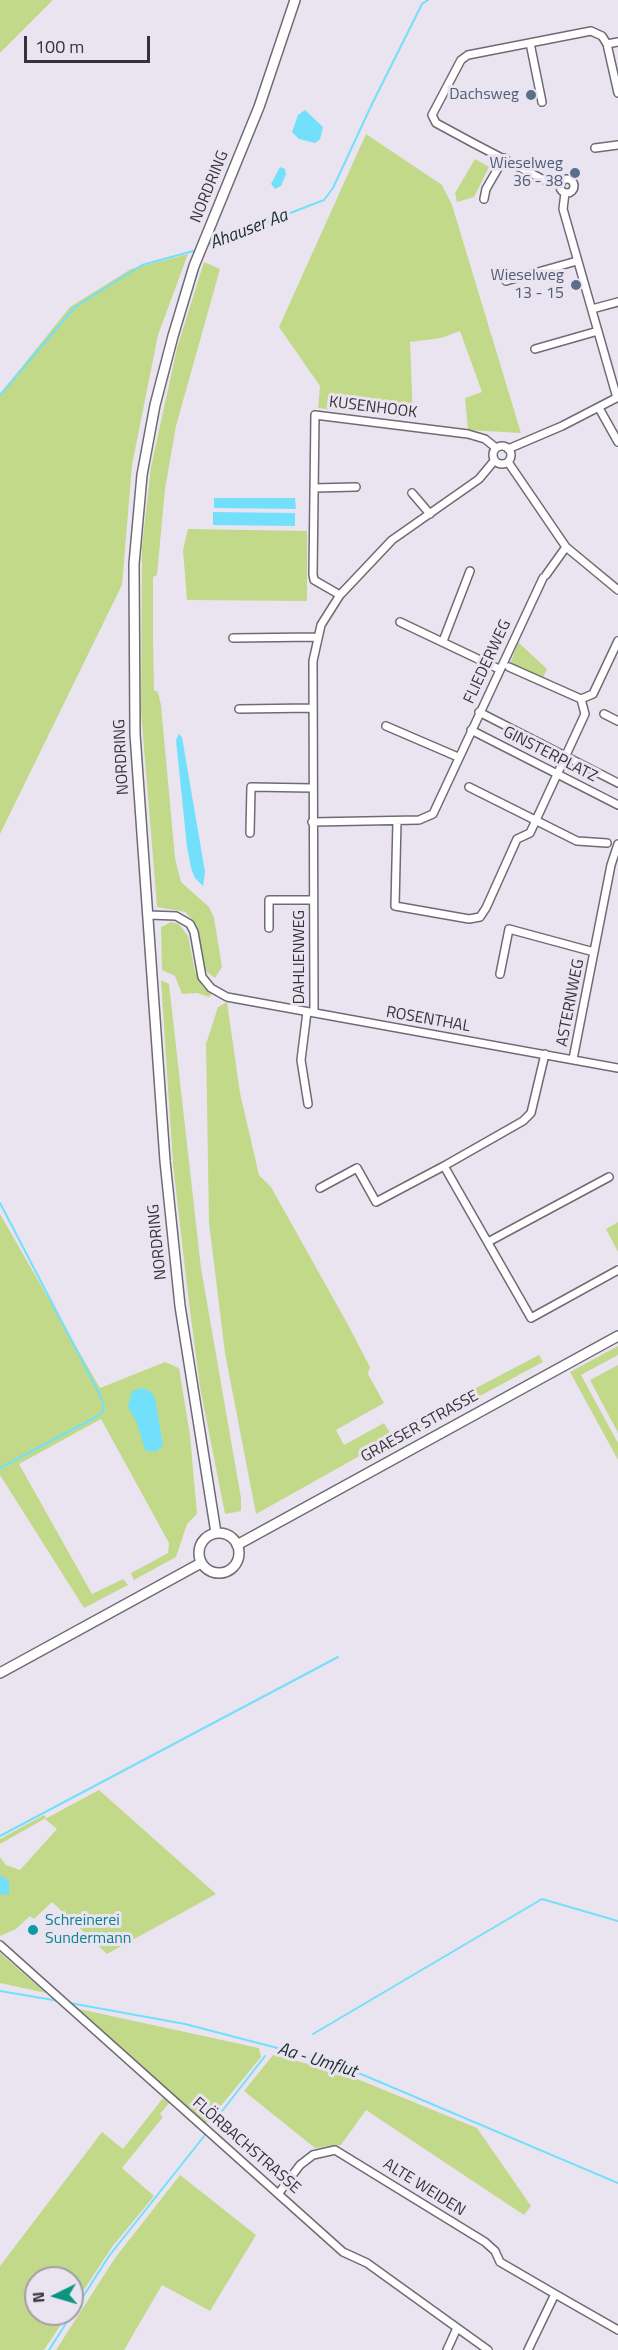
<!DOCTYPE html>
<meta charset="utf-8">
<style>
body{margin:0}
#map{position:relative;width:618px;height:2350px;overflow:hidden;background:#eae4f1;font-family:"Titillium Web",sans-serif}
canvas{display:block}
.north{position:absolute;left:24px;top:2266px;width:60px;height:60px;box-sizing:border-box;background:#eae4f1;border:2px solid #a29da7;border-radius:50%;rotate:265deg;font-size:16px;font-weight:700;line-height:24px;text-align:center;color:#353338}
.north::after{content:'';display:block;margin:auto;width:21px;height:27px;background:#0b9480;clip-path:polygon(50% 0,100% 100%,50% 72%,0 100%)}
.scale{position:absolute;left:24px;top:36px;width:126px;height:27px;box-sizing:border-box;border:3px solid #353338;border-top:0;padding-left:8px;font-size:18px;line-height:21px;white-space:nowrap;color:#353338;-webkit-text-stroke:4px #eae4f1;paint-order:stroke}
</style>
<div id="map">
<canvas width="618" height="2350"></canvas>
<div class="north">N</div>
<div class="scale">100 m</div>
</div>
<script>
const c = document.querySelector('canvas').getContext('2d');
c.lineJoin = 'round';
function fill(path, color) { c.fillStyle = color; c.fill(path, 'evenodd'); }
const toPath = rows => new Path2D(rows.map(r => 'M' + r).join(''));
function strokePath(path, color, width, dash) { c.strokeStyle = color; c.lineWidth = width; c.lineCap = dash ? 'butt' : 'round'; c.setLineDash(dash || []); c.stroke(path); }
function label(font, color, halo, rows, align = 'center') {
  c.font = font + ' "Titillium Web",sans-serif'; c.lineWidth = 6; c.setLineDash([]); c.textBaseline = 'middle'; c.strokeStyle = halo; c.fillStyle = color; for (const [text, x, y, turn = 0] of rows) {
    c.save(); c.translate(x, y); c.rotate((+turn || 0) * Math.PI / 180); c.textAlign = isNaN(turn) ? turn : align; if (halo) c.strokeText(text, 0, 0); c.fillText(text, 0, 0); c.restore();
  }
}
fill(toPath([
 [0,0,53,0,0,53],
 [366,134,442,185,452,205,521,433,468,430,465,398,482,392,460,331,441,338,410,342,413,419,318,408,320,386,279,327],
 [475,159,489,167,474,197,457,202,455,193],
 [188,254,158,335,132,465,122,585,0,834,0,394,70,307,131,269],
 [204,262,220,269,176,426,165,489,157,575,153,577,153,635,154,690,158,692,161,705,175,858,181,882,209,907,214,918,222,967,215,978,207,972,203,963,199,934,191,918,185,912,157,907,141,711,142,546,151,467,177,348],
 [188,529,307,531,307,601,187,600,183,550],
 [518,642,547,669,541,682,509,667],
 [171,922,179,924,188,936,195,971,202,986,212,993,209,997,197,993,182,994,175,976,162,970,161,927],
 [161,980,169,984,201,1268,241,1498,241,1511,225,1514,200,1387,188,1295,173,1164],
 [227,1002,240,1093,259,1175,271,1187,347,1323,370,1367,368,1374,384,1403,336,1430,344,1445,384,1423,390,1433,539,1355,543,1362,398,1440,365,1453,256,1514,225,1353,209,1223,206,1044,218,1007],
 [0,1214,100,1388,165,1362,179,1368,190,1435,197,1514,187,1524,176,1557,134,1580,131,1573,168,1553,169,1543,101,1419,19,1464,92,1594,123,1579,128,1585,84,1608,0,1475],
 [618,1222,618,1252,606,1229],
 [618,1346,618,1355,581,1375,618,1443,618,1460,570,1372],
 [618,1365,618,1433,590,1380],
 [99,1790,216,1894,107,1954,52,1902,34,1919,30,1916,16,1929,0,1936,0,1857,6,1865,20,1870,57,1829,45,1819],
 [44,1815,46,1818,0,1844,0,1839],
 [0,1953,46,1993,0,1983],
 [79,2009,259,2048,261,2057,206,2124],
 [273,2055,340,2072,477,2128,531,2206,524,2215,366,2110,341,2145,315,2148,244,2091],
 [163,2098,169,2103,160,2114,163,2117,122,2168,154,2196,112,2247,72,2308,72,2278,36,2278,36,2314,68,2314,44,2350,0,2350,0,2266,102,2132,123,2149],
 [180,2175,256,2235,210,2311,162,2285,124,2350,56,2350,115,2258]
]), '#c3d98a');
fill(toPath([
 [305,110,323,127,320,139,315,143,299,139,292,132,298,115],
 [280,167,285,169,286,174,281,186,275,189,271,184],
 [214,498,295,498,296,509,214,508],
 [213,512,295,513,295,526,213,525],
 [179,734,182,737,205,872,203,886,195,878,191,868,187,847,176,740],
 [143,1388,151,1392,155,1398,163,1445,156,1452,145,1450,137,1423,128,1407,132,1391],
 [0,1875,9,1881,9,1894,0,1895]
]), '#72e0fa');
strokePath(toPath([
 [205,246,324,200,333,188,372,104,422,4,428,0],
 [0,395,75,307,142,265,197,250],
 [0,1203,101,1397,104,1408,101,1414,94,1418,0,1468],
 [0,1836,338,1657],
 [0,1991,59,2001],
 [70,2003,185,2024,335,2063,618,2183],
 [313,2034,542,1899,618,1921],
 [212,2124,265,2056],
 [49,2350,109,2256,205,2135]
]), '#72e0fa', 2);
const street = toPath([
 [530,43,542,102],
 [607,44,618,93],
 [595,148,618,145],
 '560 186a7 7 0 1 1 14 0a7 7 0 1 1-14 0Z',
 [561,184,544,180,473,143,436,123,432,115,461,60,468,55,591,31,602,36,607,44,618,42],
 [565,193,563,209,617,398],
 [484,199,486,189,504,158],
 [506,281,577,261],
 [592,309,618,302],
 [535,349,598,331],
 [599,408,618,442],
 '493 455a9 9 0 1 1 18 0a9 9 0 1 1-18 0Z',
 [508,449,562,426,618,397],
 [508,462,566,547,618,590],
 [314,488,356,487],
 [412,493,430,514],
 [546,575,566,547],
 [340,595,314,580,313,574,315,415,468,434,485,439,496,448],
 [400,622,499,669],
 [233,638,318,637],
 [443,641,470,571],
 [509,667,581,699],
 [581,699,593,694,618,641],
 [239,709,312,708],
 [479,712,618,783],
 [604,714,618,721],
 [386,726,458,757],
 [471,730,618,805],
 [469,787,577,841,607,843],
 [397,821,395,906,469,919,480,917,486,908,517,839,530,833,585,714,581,699],
 [312,822,419,820,433,814,543,578],
 [250,833,251,787,312,788],
 [149,915,176,916,190,924,194,932,202,977,211,988,227,997,618,1068],
 [269,928,269,900,313,900],
 [500,974,509,929,594,952],
 [307,1012,301,1060,308,1104],
 [314,1013,313,661,321,625,340,595,392,540,479,479,494,461],
 [545,1054,531,1113,523,1121,444,1166,531,1318,618,1270],
 [573,1059,611,865,618,844],
 [320,1188,357,1168,376,1202,444,1166],
 [488,1242,609,1177],
 [0,1945,343,2252,367,2263,488,2350],
 [279,2193,300,2165,313,2155,335,2150,485,2242,495,2251,500,2262,555,2294,528,2350],
 [555,2294,618,2330],
 [447,2350,457,2328]
]);
const secondary = toPath([
 '199 1553a20 20 0 1 1 40 0a20 20 0 1 1-40 0Z',
 [216,1533,180,1306,165,1161,135,734,134,564,142,475,155,405,173,336,194,266,259,107,295,0],
 [237,1545,618,1336],
 [0,1673,201,1563]
]);
strokePath(street, '#6f6a74', 10);
strokePath(secondary, '#6f6a74', 12);
strokePath(street, '#fff', 7);
strokePath(secondary, '#fff', 9);
for (const [x, y, r, color] of [
 [531,95,6,"#5c6f8a"],
 [575,173,6,"#5c6f8a"],
 [576,285,6,"#5c6f8a"],
 [33,1930,6,"#0f9aa8"]
]) { const dot = new Path2D(); dot.arc(x, y, r, 0, 2 * Math.PI); c.fillStyle = color; c.fill(dot); strokePath(dot, '#eae4f1', 2); }
label('16px', '#4e5e75', '#eae4f1', [
 ["Dachsweg",519,95],
 ["Wieselweg",563,164],
 ["36 - 38",563,182],
 ["Wieselweg",564,276],
 ["13 - 15",564,294]
], 'right');
label('16px', '#353338', '#eae4f1', [
 ["NORDRING",210,187,-68],
 ["KUSENHOOK",373,408,7],
 ["FLIEDERWEG",488,662,-65],
 ["GINSTERPLATZ",550,755,27],
 ["NORDRING",122,757,-93],
 ["DAHLIENWEG",300,957,-90],
 ["ASTERNWEG",571,1003,-79],
 ["ROSENTHAL",428,1020,10],
 ["NORDRING",158,1242,-96],
 ["GRAESER STRASSE",420,1427,-29],
 ["FLÖRBACHSTRASSE",246,2146,41],
 ["ALTE WEIDEN",424,2188,32]
]);
label('16px', '#0d838f', '#eae4f1', [
 ["Schreinerei",45,1921],
 ["Sundermann",45,1939]
], 'left');
label('italic 18px', '#1a2e33', '#eae4f1', [
 ["Ahauser Aa",249,230,-21],
 ["Aa - Umflut",317,2061,17]
]);
</script>
